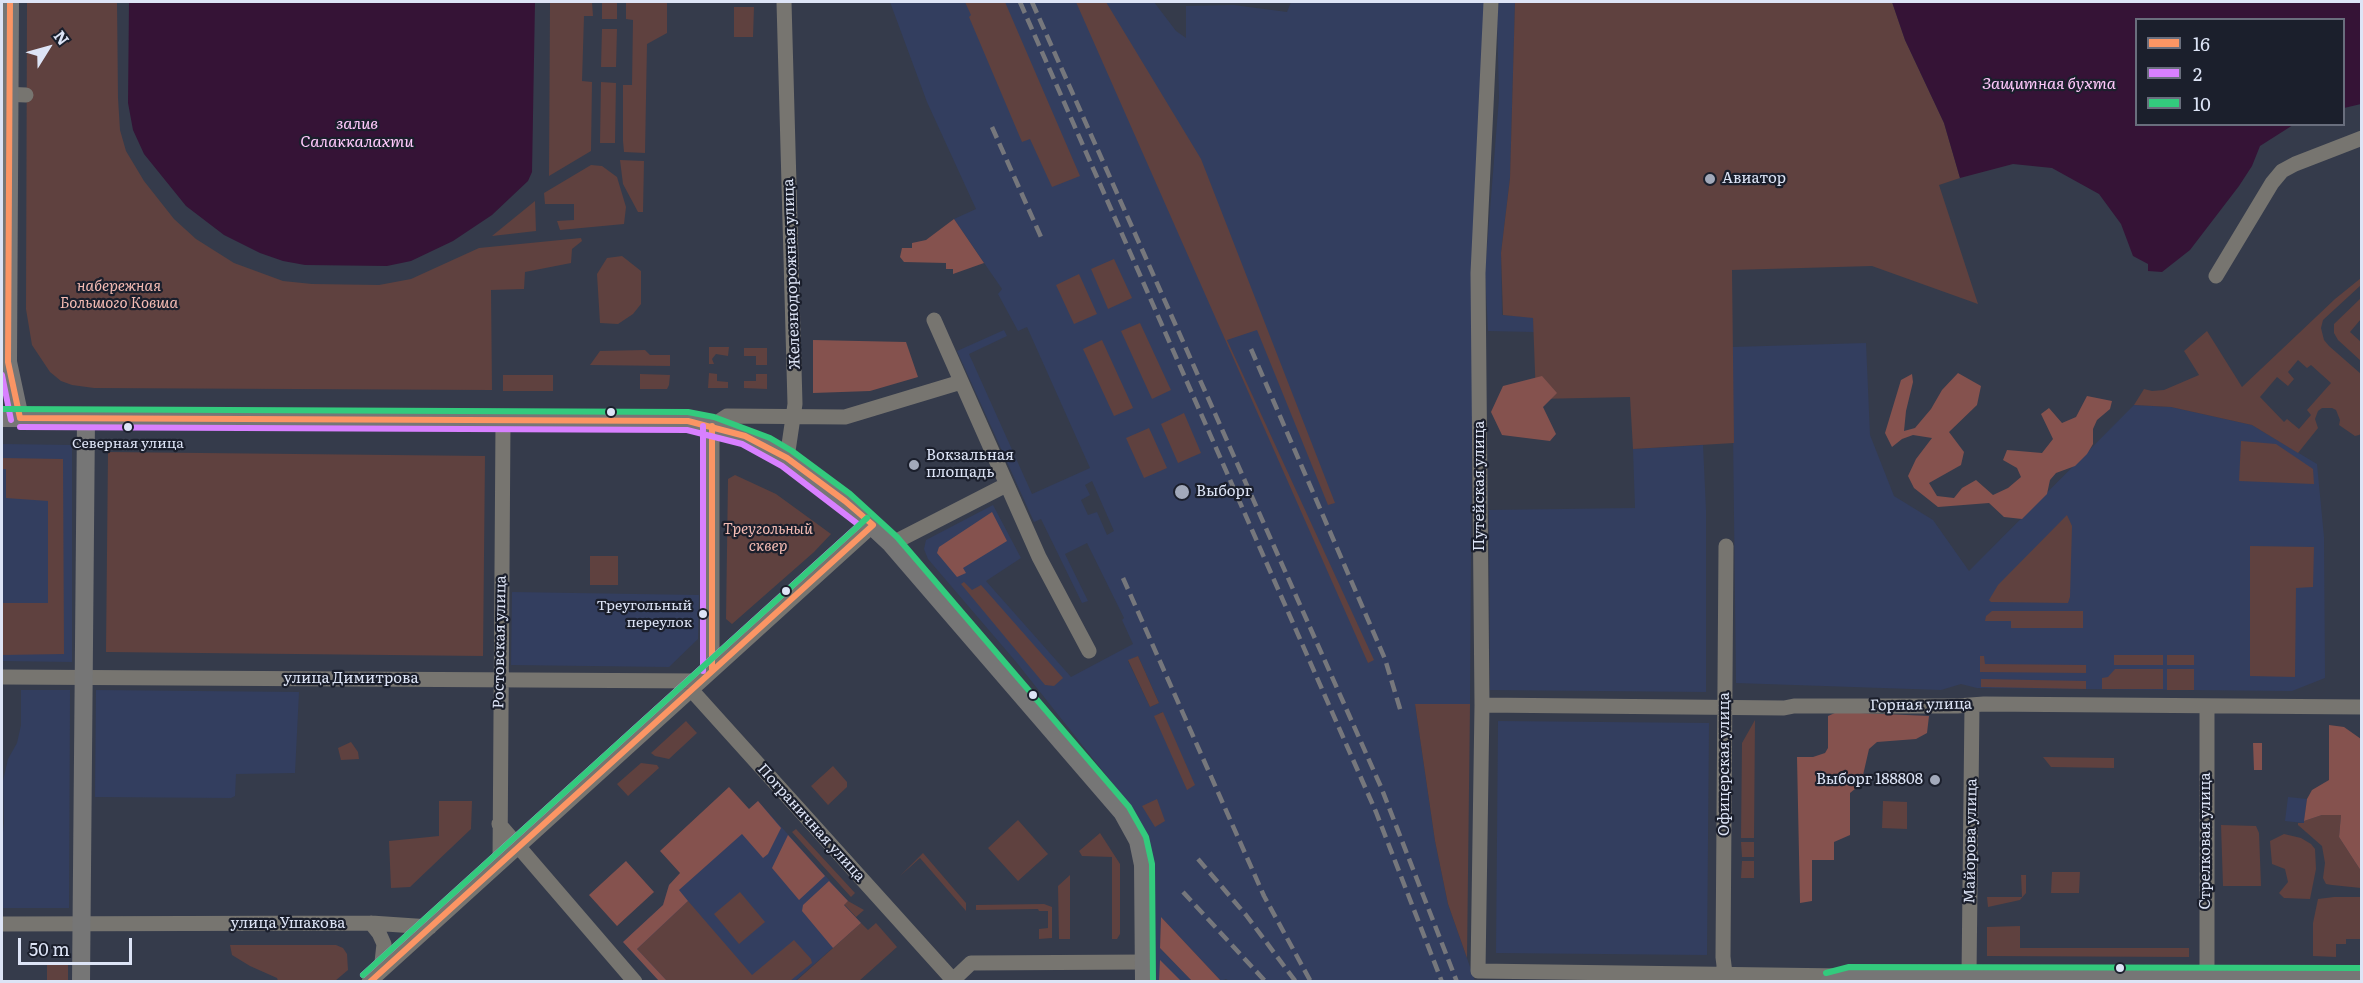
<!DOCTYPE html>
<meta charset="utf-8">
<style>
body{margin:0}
#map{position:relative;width:2363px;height:983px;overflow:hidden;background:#353b4b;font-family:Literata,serif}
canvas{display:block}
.frame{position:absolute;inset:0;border:3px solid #dde4f6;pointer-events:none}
.legend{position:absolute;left:2135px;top:18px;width:210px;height:108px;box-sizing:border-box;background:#1b1f2c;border:2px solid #696e7d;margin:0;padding:8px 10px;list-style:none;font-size:18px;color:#dde4f6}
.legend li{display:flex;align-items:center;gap:12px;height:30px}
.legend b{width:30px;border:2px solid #696e7d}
.north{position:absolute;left:18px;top:18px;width:60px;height:60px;-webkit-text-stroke:4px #1b1f2c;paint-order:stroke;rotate:53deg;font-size:16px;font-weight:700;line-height:24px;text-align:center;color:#dde4f6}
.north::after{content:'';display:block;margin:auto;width:21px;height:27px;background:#dde4f6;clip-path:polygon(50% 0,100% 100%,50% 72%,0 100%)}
.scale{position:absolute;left:18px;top:938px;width:114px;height:27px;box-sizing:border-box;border:3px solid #dde4f6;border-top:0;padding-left:8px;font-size:18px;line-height:21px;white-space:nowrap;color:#dde4f6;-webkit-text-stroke:4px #1b1f2c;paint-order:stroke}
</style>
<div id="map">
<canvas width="2363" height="983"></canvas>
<div class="frame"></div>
<ul class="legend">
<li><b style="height:8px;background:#fb9564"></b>16</li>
<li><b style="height:8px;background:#d880ff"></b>2</li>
<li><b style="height:8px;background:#33ca7d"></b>10</li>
</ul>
<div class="north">N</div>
<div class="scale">50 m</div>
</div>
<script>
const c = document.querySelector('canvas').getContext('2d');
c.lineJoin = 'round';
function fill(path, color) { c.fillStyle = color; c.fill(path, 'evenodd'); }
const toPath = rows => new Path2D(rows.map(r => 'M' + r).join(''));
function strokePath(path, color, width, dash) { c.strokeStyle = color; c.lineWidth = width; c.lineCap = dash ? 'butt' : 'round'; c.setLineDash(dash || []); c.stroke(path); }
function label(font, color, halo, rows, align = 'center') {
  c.font = font + ' Literata,serif'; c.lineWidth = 4.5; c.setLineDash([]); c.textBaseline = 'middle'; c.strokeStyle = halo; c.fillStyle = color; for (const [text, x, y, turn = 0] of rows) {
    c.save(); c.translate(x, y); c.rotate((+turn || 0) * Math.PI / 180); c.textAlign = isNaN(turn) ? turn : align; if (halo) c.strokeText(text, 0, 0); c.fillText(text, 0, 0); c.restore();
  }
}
fill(toPath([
 [890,2,1154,2,1176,31,1186,38,1186,6,1234,5,1287,12,1291,2,1487,2,1473,271,1470,704,1415,704,1435,841,1448,904,1475,981,1231,982,1226,979,1221,981,1161,917,1160,948,1192,981,1151,981,1152,895,1149,849,1142,825,1133,809,1017,663,928,559,924,549,926,540,993,505,1021,558,986,581,1071,677,1133,644,1122,620,1124,618,1087,543,1065,554,1088,601,1082,603,1041,519,1034,522,957,351,1004,330,1007,336,969,354,1032,494,1090,468,1027,327,1018,331,998,294,1002,289,954,219,976,209,927,102],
 [1092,481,1114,531,1107,535,1097,512,1088,515,1081,500,1090,495,1085,485],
 [1138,656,1159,703,1150,707,1128,661],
 [1162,712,1194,784,1187,789,1155,716],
 [1499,2,1515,2,1510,178,1501,253,1502,315,1533,317,1534,332,1488,331,1485,272,1499,98,1497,15],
 [1866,343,1870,435,1894,496,1933,520,1969,571,2134,405,2171,407,2252,425,2317,464,2324,537,2325,678,2292,691,1977,688,1961,684,1941,690,1736,683,1732,347],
 [2,444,72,445,72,662,2,661],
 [1703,445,1706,510,1706,692,1490,690,1489,510,1635,508,1633,449],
 [512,592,699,595,698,639,669,667,511,665],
 [21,690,70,690,69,908,2,908,2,841,4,823,3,781,8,759,17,743,21,725],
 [96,690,299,692,295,773,236,774,235,796,231,798,95,797],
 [1498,721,1709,723,1707,955,1496,953],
 [2288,797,2307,799,2304,823,2285,821],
 [758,801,848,901,844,905,861,923,795,981,659,981,623,942,663,905,669,885]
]), '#333e5f');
fill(toPath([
 [27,2,117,2,118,98,120,130,126,151,144,181,174,219,196,239,234,263,283,281,312,284,379,285,411,279,479,248,581,238,582,241,572,249,571,263,525,272,524,289,491,290,492,390,94,388,72,385,61,381,50,372,32,345,26,309],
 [550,2,592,2,593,16,584,16,582,81,592,82,591,151,549,176],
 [602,2,617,2,617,19,602,19],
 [626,2,667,2,667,33,647,44,645,153,624,152,623,141,623,85,632,85,633,20,626,19],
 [965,2,1005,2,1080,176,1052,187,1030,139,1022,142,969,17,971,15],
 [1076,2,1106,2,1201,159,1335,503,1328,505,1257,330,1227,340,1374,660,1368,663],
 [1515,2,1892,2,1905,40,1944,123,1960,178,1939,185,1978,304,1872,266,1732,270,1734,443,1633,449,1630,397,1536,399,1533,318,1503,315,1501,253,1510,178],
 [734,7,754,7,753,37,734,37],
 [602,29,617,29,616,67,601,67],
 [601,82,616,83,615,143,600,143],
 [620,160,644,161,643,212,638,212,623,184],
 [591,165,602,166,617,177,626,207,624,224,560,230,557,221,574,220,574,204,545,204,544,193],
 [535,201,536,231,492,236],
 [622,256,641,271,641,304,633,314,618,324,600,323,597,274,607,258],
 [1114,259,1132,298,1108,309,1091,269],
 [1079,274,1097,314,1074,324,1056,285],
 [2361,278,2361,285,2323,320,2321,328,2324,340,2329,346,2361,374,2362,433,2359,435,2355,436,2339,425,2340,420,2336,410,2332,408,2322,408,2318,411,2315,419,2318,428,2298,453,2252,425,2171,407,2134,405,2144,389,2152,391,2164,390,2199,375,2184,351,2207,331,2242,387,2335,299],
 [2298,360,2307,368,2311,365,2331,383,2307,410,2311,415,2299,429,2287,419,2284,422,2260,397,2277,377,2288,386,2294,379,2288,372],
 [2361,298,2361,319,2350,332,2361,342,2361,361,2338,340,2334,333,2334,324],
 [1140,323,1171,390,1152,399,1121,331],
 [1102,340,1133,408,1114,416,1083,349],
 [709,347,729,347,728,356,716,354,712,359,714,364,709,364],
 [744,348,767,348,767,365,756,365,756,356,744,356],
 [645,350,650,355,670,355,670,366,590,365,600,351],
 [709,373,717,374,717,381,728,382,728,388,708,388],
 [640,374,670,375,669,385,667,389,640,389],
 [756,374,767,374,767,389,744,388,744,381,756,381],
 [503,375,553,375,553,391,503,391],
 [1184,413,1201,453,1178,463,1161,424],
 [1149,428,1167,468,1144,478,1126,438],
 [2241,441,2276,444,2313,469,2314,484,2239,481],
 [108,452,485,456,483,656,106,652],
 [2,458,63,459,64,654,2,655,2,603,48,603,48,501,6,498,6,469,2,469],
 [735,475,776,494,831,534,814,552,732,624,726,619,728,479],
 [2067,515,2072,526,2070,597,2068,603,1991,602,1989,600,1998,585],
 [2250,546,2314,547,2313,587,2296,588,2295,677,2250,676],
 [590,556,618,556,618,585,590,585],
 [964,582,972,590,981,585,1063,678,1054,686,1045,685,961,584],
 [1992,611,2083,611,2083,628,2011,628,2011,621,1985,621,1986,616],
 [2114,655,2163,655,2163,665,2114,665],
 [2167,655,2194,655,2194,665,2167,665],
 [1138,656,1159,703,1150,707,1128,660],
 [1980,656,1984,656,1985,664,2086,665,2086,673,1980,672],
 [2115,669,2163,669,2163,689,2102,689,2102,678,2108,677],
 [2167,669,2194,669,2194,690,2167,690],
 [1981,679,2086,681,2086,689,1981,687],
 [1415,704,1470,704,1467,958,1448,904,1435,841],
 [1163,712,1195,785,1187,790,1154,716],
 [1755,720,1754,838,1741,838,1742,743],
 [686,721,697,733,669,759,655,756,651,753],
 [351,742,358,752,359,759,341,760,338,748],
 [2043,757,2114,758,2114,768,2051,767],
 [641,763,657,765,659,768,628,796,617,784],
 [833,766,847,782,847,787,828,805,811,786],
 [1157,799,1165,821,1155,827,1142,806],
 [439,801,472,801,471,829,410,887,391,888,389,841,439,836],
 [1883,801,1907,802,1907,829,1882,828],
 [2322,815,2341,815,2339,837,2361,871,2361,888,2332,885,2326,884,2323,878,2325,863,2322,846,2298,825,2298,823,2304,823,2304,821],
 [1018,820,1048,854,1018,881,988,848],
 [2221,825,2256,826,2259,833,2261,886,2223,886],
 [796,829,855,893,851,897,792,832],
 [1100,833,1120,864,1120,934,1117,939,1112,939,1112,857,1082,856,1079,851],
 [2284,834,2301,838,2311,844,2315,849,2316,869,2310,899,2284,898,2279,893,2288,882,2285,869,2272,864,2270,841],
 [1741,842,1754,842,1754,857,1742,857],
 [923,853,966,903,966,911,920,858,900,876],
 [1742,861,1754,861,1754,878,1741,878],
 [2052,872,2080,872,2079,893,2051,893],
 [1070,875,1070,939,1059,939,1058,886],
 [2021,875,2026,875,2026,893,2020,900,1988,907,1987,897,2022,897],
 [740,892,765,922,739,944,714,914],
 [2334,897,2361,897,2361,939,2346,939,2346,944,2336,944,2336,957,2313,956,2313,923,2318,899],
 [688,901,752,975,794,940,811,959,812,963,790,981,667,981,637,949],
 [848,901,864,910,856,917,844,904],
 [1044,904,1052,907,1052,938,1039,939,1039,929,1048,928,1048,911,1039,911,1038,909,976,910,976,905],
 [861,923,868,930,876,923,897,947,859,981,795,982],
 [2020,926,2020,948,2189,948,2189,957,1987,956,1987,927],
 [230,945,336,945,343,948,347,954,348,970,335,981,278,981,277,978,250,966,232,955],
 [47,962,68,962,68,981,47,981]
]), '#5f413f');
fill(toPath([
 [954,219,984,263,953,274,953,269,946,269,946,263,904,262,900,257,902,248,912,248,912,243,926,240],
 [813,340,906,342,918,377,870,391,813,393],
 [1958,373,1981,386,1977,405,1949,432,1964,452,1961,465,1929,483,1937,496,1954,498,1962,488,1976,480,1993,495,2008,488,2021,477,2017,468,2003,460,2007,450,2042,453,2053,439,2041,414,2049,408,2062,423,2076,417,2087,396,2112,401,2110,409,2097,420,2093,429,2093,444,2087,454,2075,466,2056,473,2050,480,2047,494,2022,519,2004,517,1989,503,1938,507,1914,488,1908,476,1916,459,1932,438,1913,435,1902,439,1892,447,1885,433,1901,380,1912,374,1913,382,1906,411,1904,431,1915,428,1931,409,1942,390],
 [1542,376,1557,393,1543,407,1556,434,1550,441,1502,435,1491,412,1503,386],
 [992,512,1007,541,963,568,966,573,957,577,937,553,939,547],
 [1837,712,1929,716,1927,733,1916,739,1877,742,1869,749,1861,784,1850,793,1850,835,1834,842,1834,860,1812,860,1812,901,1800,903,1797,757,1813,757,1825,753,1828,748,1828,716],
 [2329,725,2344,727,2361,739,2361,871,2339,837,2341,815,2322,815,2304,821,2307,799,2312,790,2329,780],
 [2253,743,2262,743,2262,770,2254,770],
 [729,787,749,809,758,801,781,828,768,854,763,858,742,834,679,890,688,901,637,949,667,981,659,981,623,942,663,905,669,885,680,873,660,851],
 [788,835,825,876,799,900,772,868],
 [626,861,654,892,617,926,589,895],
 [829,881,848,901,844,905,861,923,833,948,802,911,803,905],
 [1161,917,1221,981,1192,981,1160,948],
 [1160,960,1181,981,1159,981]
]), '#85524e');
fill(toPath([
 [129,2,535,2,532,172,528,181,492,215,453,241,411,261,387,266,305,265,283,261,260,253,224,235,186,206,144,154,133,130,128,103],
 [1892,2,2361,2,2361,104,2344,108,2344,20,2136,20,2136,124,2293,125,2260,146,2252,166,2239,186,2190,250,2162,272,2148,271,2148,264,2133,256,2121,224,2099,194,2052,168,2013,164,1960,178,1944,123,1905,40]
]), '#351336');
strokePath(toPath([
 [784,2,795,404,787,458],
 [1491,2,1478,273,1482,705,1478,971,1843,976],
 [2,94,26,95],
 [2216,276,2272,183,2282,171,2295,164,2362,138],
 [934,320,1039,557,1089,651],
 [891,544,1006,485],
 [1726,546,1723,957,1726,982],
 [712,671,712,426,727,416,845,417,961,382],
 [2,677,701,681],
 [686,684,953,980],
 [1482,705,1784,708,1794,706,1957,706,1984,704,2362,707],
 [499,824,635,982],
 [500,863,503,421],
 [371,923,379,933,384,944,381,971],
 [2,924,371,923,430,927],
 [1969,976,1972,705],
 [2207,977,2207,706],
 [369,982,873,525],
 [951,982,971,963,1144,962]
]), '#777570', 15);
strokePath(toPath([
 [10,2,8,362,20,418],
 [2,418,688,421,712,426,766,446,787,458,845,501,891,544,1122,812,1138,841,1143,865,1144,982],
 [81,982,86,418],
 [1829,982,1849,976,2362,977]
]), '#767676', 18);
strokePath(toPath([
 [1020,2,1376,812,1442,982],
 [1032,2,1381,787,1457,982],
 [992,127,1041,237],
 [1251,349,1385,659,1401,712],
 [1123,578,1264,896,1311,982],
 [1198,859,1246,915,1296,982],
 [1183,892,1266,982]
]), '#76777c', 4.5, [12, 6]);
strokePath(toPath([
 [10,2,8,362,20,418],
 [20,418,688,421,745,436,787,458,845,501,873,525,370,982],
 [712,426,712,671]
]), '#fb9564', 6);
strokePath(toPath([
 [2,375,11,420],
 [703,426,703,671],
 [20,427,687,430,742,444,782,466,859,525,363,975]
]), '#d880ff', 6);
strokePath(toPath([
 [2,409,688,412,714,417,770,438,792,451,850,494,897,537,1129,807,1146,837,1152,864,1153,982],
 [1826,973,1849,967,2362,968],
 [363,975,867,518]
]), '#33ca7d', 6);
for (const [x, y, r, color] of [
 [1710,179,6,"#a2a9ba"],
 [611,412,5,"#dde4f6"],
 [128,427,5,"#dde4f6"],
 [914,465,6,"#a2a9ba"],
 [1182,492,8,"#a2a9ba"],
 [786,591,5,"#dde4f6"],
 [703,614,5,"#dde4f6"],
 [1033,695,5,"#dde4f6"],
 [1935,780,6,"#a2a9ba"],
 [2120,968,5,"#dde4f6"]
]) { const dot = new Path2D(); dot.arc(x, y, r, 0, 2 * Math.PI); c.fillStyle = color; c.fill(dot); strokePath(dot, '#1b1f2c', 2); }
label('14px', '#dde4f6', '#1b1f2c', [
 ["Северная улица",128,444],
 ["Треугольный",692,606,"right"],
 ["переулок",692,623,"right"]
]);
label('15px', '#dde4f6', '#1b1f2c', [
 ["Авиатор",1722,179],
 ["Вокзальная",926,456],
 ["площадь",926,473],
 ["Выборг",1196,492],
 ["Выборг 188808",1923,780,"right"]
], 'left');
label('15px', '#dde4f6', '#1b1f2c', [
 ["Железнодорожная улица",792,274,-92],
 ["Путейская улица",1480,486,-90],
 ["Ростовская улица",500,642,-89],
 ["улица Димитрова",351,679],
 ["Горная улица",1921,705,-1],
 ["Офицерская улица",1725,764,-90],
 ["Пограничная улица",811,823,48],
 ["Майорова улица",1971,841,-89],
 ["Стрелковая улица",2206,841,-90],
 ["улица Ушакова",288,924]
]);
label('italic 15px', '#f5bcb4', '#1b1f2c', [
 ["набережная",119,287],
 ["Большого Ковша",119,304],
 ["Треугольный",768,530],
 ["сквер",768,547]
]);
label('italic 16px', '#ffc9fc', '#1b1f2c', [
 ["Защитная бухта",2049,84],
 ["залив",357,124],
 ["Салаккалахти",357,142]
]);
</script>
